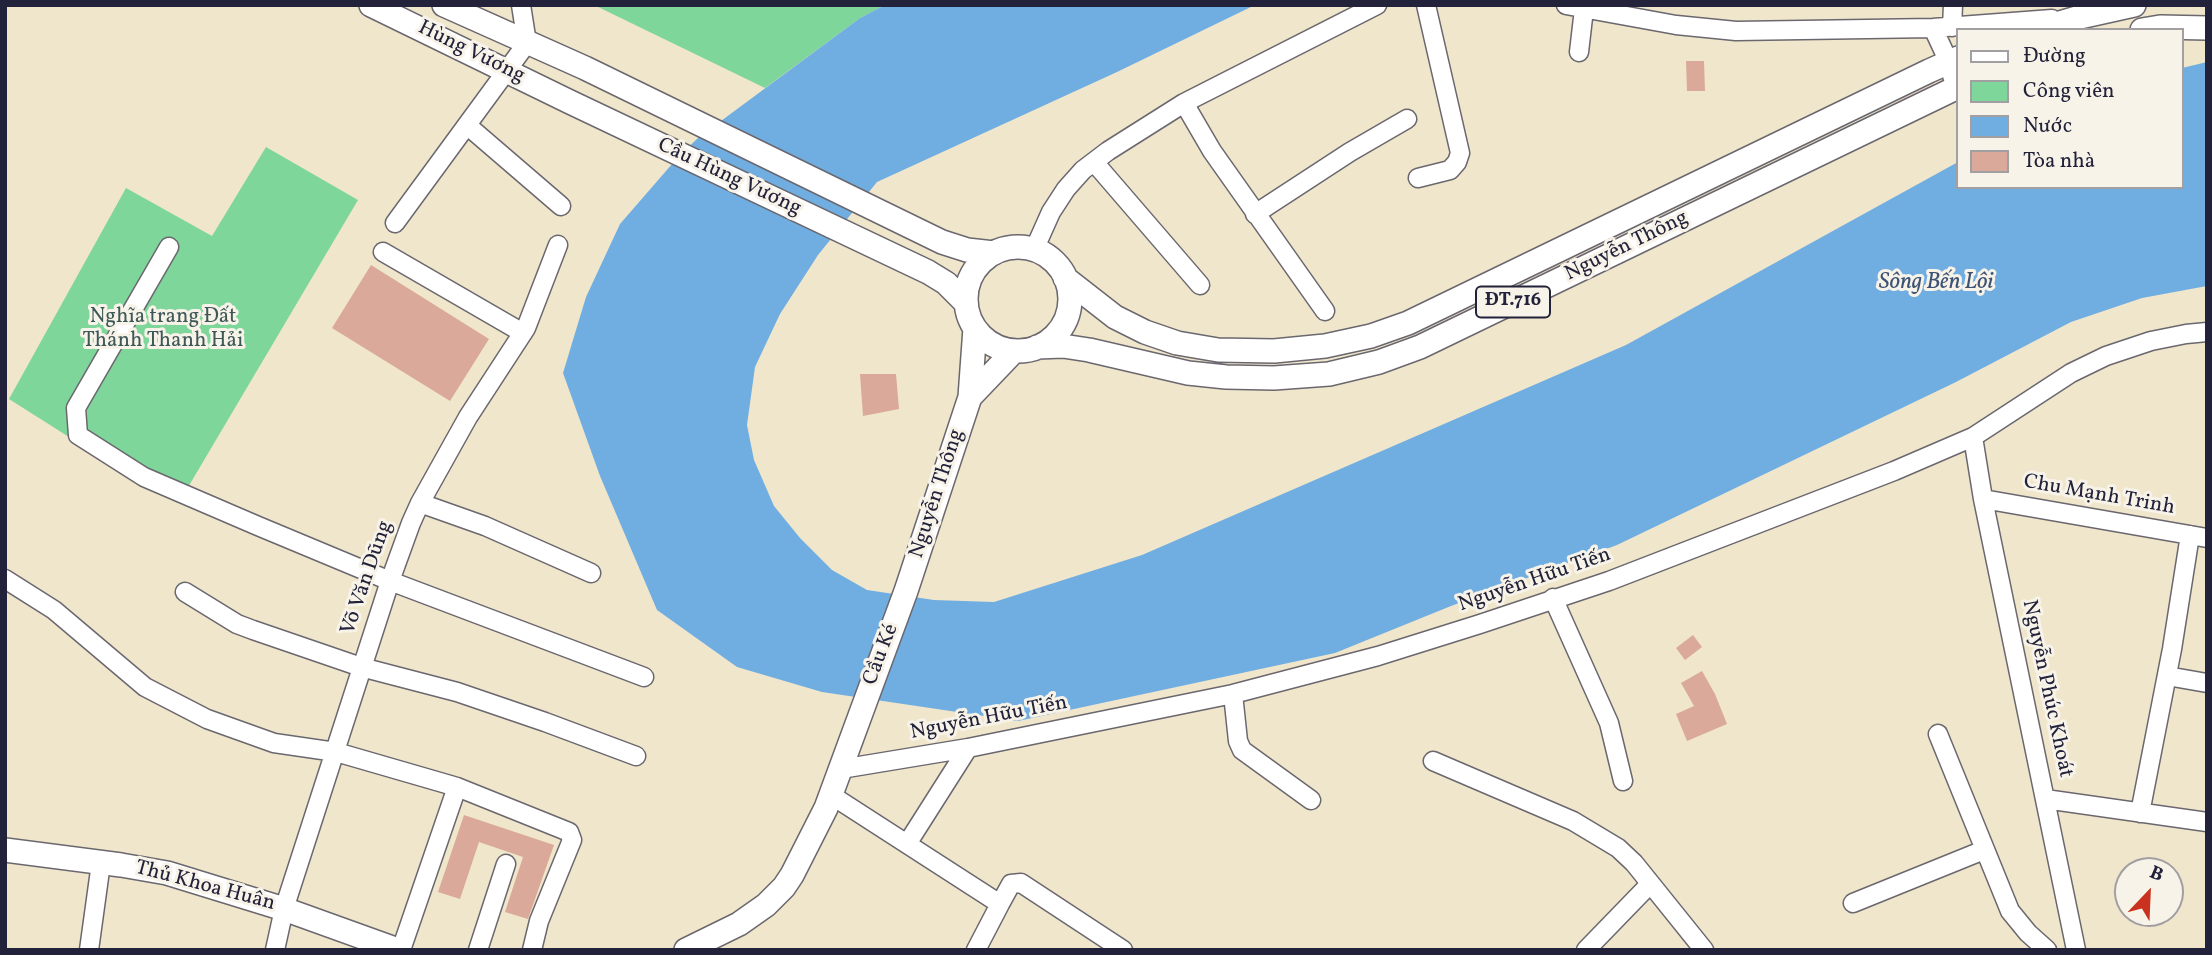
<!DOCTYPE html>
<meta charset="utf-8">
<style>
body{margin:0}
#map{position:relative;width:2212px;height:955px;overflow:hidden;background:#f0e6cc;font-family:Vollkorn,serif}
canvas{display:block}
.frame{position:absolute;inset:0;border:7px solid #22223b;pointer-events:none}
.legend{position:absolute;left:1956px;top:28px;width:228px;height:161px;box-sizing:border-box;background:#f7f3e8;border:2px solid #a29fa3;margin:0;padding:9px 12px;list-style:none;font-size:21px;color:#22223b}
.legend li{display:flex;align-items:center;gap:14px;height:35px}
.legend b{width:35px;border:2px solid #a29fa3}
.north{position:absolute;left:2114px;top:857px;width:70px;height:70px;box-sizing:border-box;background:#f7f3e8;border:2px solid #a29fa3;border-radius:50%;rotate:23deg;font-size:19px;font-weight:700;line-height:28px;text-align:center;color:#22223b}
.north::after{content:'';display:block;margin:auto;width:24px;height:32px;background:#c8321e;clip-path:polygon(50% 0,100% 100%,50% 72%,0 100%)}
</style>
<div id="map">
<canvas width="2212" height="955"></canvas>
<div class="frame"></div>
<ul class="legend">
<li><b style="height:9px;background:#fff"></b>Đường</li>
<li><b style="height:19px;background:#7ed69b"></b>Công viên</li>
<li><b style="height:19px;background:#70aee2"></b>Nước</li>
<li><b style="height:19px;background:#daa99a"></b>Tòa nhà</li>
</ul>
<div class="north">B</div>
</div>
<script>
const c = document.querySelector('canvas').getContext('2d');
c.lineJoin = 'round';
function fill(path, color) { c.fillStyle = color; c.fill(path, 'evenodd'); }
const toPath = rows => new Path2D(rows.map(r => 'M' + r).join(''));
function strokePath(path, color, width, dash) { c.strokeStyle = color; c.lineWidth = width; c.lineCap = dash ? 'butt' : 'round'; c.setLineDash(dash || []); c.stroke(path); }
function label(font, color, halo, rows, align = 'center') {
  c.font = font + ' Vollkorn,serif'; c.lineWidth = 6; c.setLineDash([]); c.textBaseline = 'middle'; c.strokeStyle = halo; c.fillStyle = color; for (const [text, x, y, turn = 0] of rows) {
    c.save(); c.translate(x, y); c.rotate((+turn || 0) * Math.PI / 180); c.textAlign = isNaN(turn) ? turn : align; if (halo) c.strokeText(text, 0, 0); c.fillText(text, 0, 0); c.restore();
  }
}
fill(toPath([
 [594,5,885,5,860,18,765,88],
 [266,147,358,200,184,494,80,444,9,399,126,188,212,236]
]), '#7ed69b');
fill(toPath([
 [885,5,1255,5,1117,72,877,182,818,255,780,314,755,367,747,425,754,460,774,506,800,538,832,570,867,590,934,600,994,602,1142,555,1626,345,1958,162,1958,187,2182,187,2182,68,2207,62,2207,286,2142,298,2071,322,1956,382,1617,545,1451,606,1335,653,1018,721,822,692,737,667,657,610,600,476,563,373,586,297,620,224,679,156,698,138,860,18]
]), '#70aee2');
fill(toPath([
 [1686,61,1704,61,1705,91,1687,91],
 [371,265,489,339,450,401,332,328],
 [860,374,896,374,899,409,863,416],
 [1693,635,1702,647,1685,660,1676,648],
 [1702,671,1715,694,1727,724,1687,741,1676,714,1694,706,1681,683],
 [464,815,554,845,528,919,505,912,523,857,479,842,460,899,438,892]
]), '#daa99a');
const minor = toPath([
 [1566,5,1676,25,1736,31,1933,28,2052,19],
 [1952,27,1953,5],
 [1933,28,1946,56,1956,88],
 [1579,52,1584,9],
 [1184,103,1212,151,1325,311],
 [468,126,561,206],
 [1094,162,1200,285],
 [1418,178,1450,170,1457,162,1460,153,1426,5],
 [1255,214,1350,152,1407,119],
 [395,223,527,43,521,5],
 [169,247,76,408,78,435,144,477,258,526,390,581,644,677],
 [1034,250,1051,212,1066,189,1083,170,1108,151,1184,103,1377,5],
 [383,252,523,333],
 [1973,437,1983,499,2076,950],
 [1983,499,2207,538],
 [420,503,485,526,591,573],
 [5,579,54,610,145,687,207,719,274,743,336,752,457,787,569,832,572,840,539,921,532,950],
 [185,592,237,624,253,630,361,667,457,692,545,722,636,756],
 [1553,598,1609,723,1623,781],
 [2167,676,2207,683],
 [1233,694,1238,741,1242,750,1311,800],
 [1938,734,2010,911,2028,933,2047,950],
 [1433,761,1573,821,1618,848,1634,863,1704,950],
 [841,769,968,748,1233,694,1378,656,1480,624,1609,581,1894,471,1973,437,2071,373,2106,356,2151,341,2186,334,2207,332],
 [831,795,1000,904,1011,884,1021,883,1123,950],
 [2045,799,2207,822],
 [2140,813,2172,649,2190,535],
 [907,844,968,748],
 [1853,903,1984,850],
 [89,950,101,863],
 [275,950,284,909,390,581,411,523,420,503,468,417,526,328,558,245],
 [401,950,457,787],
 [478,950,506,864],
 [976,950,1000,904],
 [1586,950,1650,884]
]);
const major = toPath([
 [371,5,570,102,928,272,946,283,966,303],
 [444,5,585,68,942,242,967,250,994,253],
 [2036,30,2080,17,2134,5],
 [2142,30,2160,27,2207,28],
 '966 299a52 52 0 1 1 104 0a52 52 0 1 1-104 0Z',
 [1065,278,1115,317,1145,332,1177,343,1218,350,1274,351,1325,346,1371,336,1408,323,1929,71,1958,58],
 [1037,347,1063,346,1089,350,1188,373,1226,377,1274,378,1329,374,1379,362,1420,347,1958,87],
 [970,397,1014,351],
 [5,850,121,865,167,873,284,909,398,950],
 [686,950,739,924,766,905,784,887,792,875,826,808,906,591,970,397,975,328]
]);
strokePath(minor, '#6a676e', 21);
strokePath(major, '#6a676e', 26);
strokePath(minor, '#fff', 18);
strokePath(major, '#fff', 23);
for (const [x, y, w] of [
 [1513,302,74]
]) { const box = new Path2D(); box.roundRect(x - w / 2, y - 15.5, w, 31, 5); c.fillStyle = '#f7f3e8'; c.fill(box); strokePath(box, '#22223b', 2); }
label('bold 19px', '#22223b', null, [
 ["ĐT.716",1513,302]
]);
label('21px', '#22223b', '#f7f3e8', [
 ["Hùng Vương",471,53,26],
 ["Cầu Hùng Vương",729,178,25],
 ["Nguyễn Thông",1627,247,-26],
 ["Nguyễn Thông",938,494,-72],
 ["Chu Mạnh Trinh",2099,496,10],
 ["Võ Văn Dũng",368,578,-71],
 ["Nguyễn Hữu Tiến",1535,581,-19],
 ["Cầu Ké",882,655,-69],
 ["Nguyễn Phúc Khoát",2046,689,78],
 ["Nguyễn Hữu Tiến",989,719,-11],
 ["Thủ Khoa Huân",205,887,15]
]);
label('21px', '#3e5858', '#f7f3e8', [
 ["Nghĩa trang Đất",163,318],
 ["Thánh Thanh Hải",163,342]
]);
label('italic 23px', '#3d5375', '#f7f3e8', [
 ["Sông Bến Lội",1936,284]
]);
</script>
